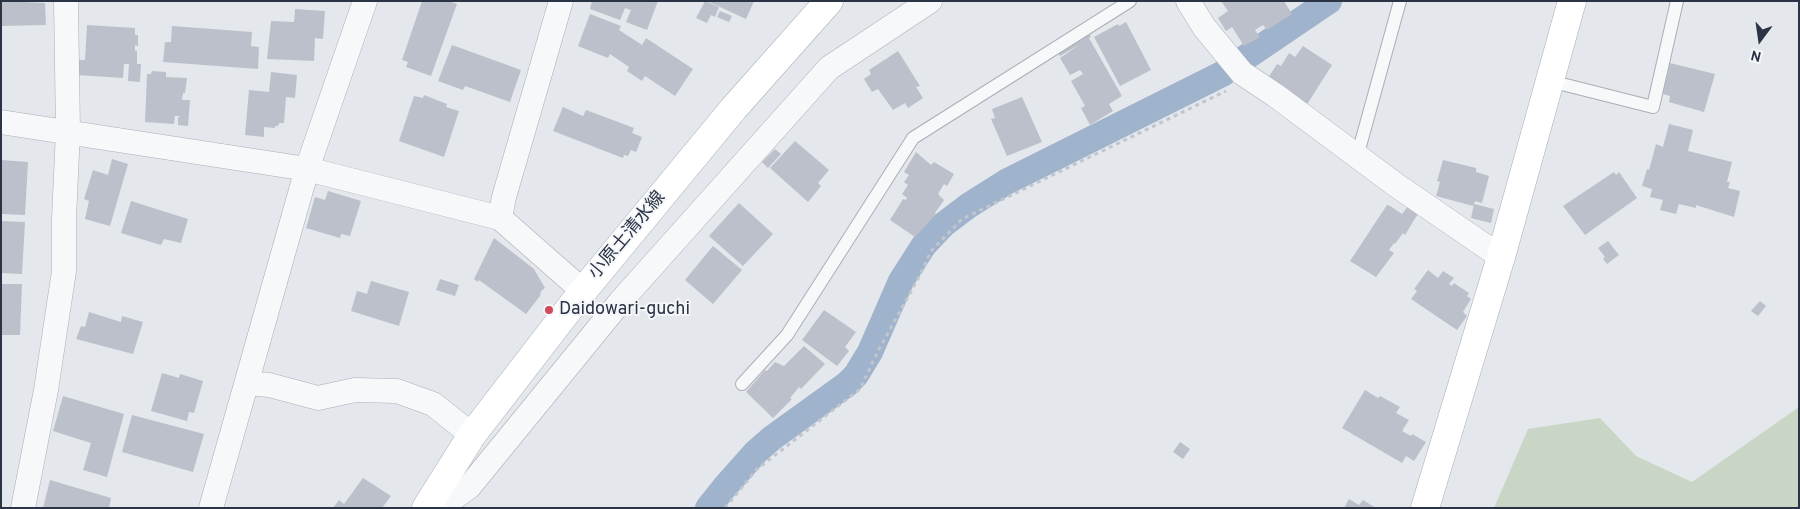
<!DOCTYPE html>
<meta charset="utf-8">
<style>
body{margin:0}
#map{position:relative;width:1800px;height:509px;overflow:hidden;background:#e4e7ec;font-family:Overpass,sans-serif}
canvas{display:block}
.frame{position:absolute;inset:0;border:2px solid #2b3445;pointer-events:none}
.north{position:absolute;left:1735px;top:15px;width:50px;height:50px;-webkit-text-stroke:4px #f4f6f9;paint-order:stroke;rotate:194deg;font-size:14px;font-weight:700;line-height:20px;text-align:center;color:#2b3445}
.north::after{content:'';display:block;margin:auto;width:18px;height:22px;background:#2b3445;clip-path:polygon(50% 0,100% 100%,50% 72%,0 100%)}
</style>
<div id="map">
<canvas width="1800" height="509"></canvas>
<div class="frame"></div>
<div class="north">N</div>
</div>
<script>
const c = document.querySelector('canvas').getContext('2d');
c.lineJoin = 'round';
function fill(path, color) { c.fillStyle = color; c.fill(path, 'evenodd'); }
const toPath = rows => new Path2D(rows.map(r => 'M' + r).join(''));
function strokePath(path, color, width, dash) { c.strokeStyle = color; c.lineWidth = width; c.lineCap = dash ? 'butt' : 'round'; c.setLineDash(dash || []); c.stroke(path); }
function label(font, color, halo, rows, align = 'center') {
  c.font = font + ' Overpass,"Noto Sans JP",sans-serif'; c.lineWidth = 4; c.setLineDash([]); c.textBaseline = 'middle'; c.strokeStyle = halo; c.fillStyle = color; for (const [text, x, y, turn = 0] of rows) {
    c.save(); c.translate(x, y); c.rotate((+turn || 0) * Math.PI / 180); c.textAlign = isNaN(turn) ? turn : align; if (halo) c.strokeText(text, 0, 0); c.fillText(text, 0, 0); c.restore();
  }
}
fill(toPath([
 [1799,407,1799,508,1494,508,1528,429,1600,418,1636,456,1692,482]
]), '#c9d6c5');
strokePath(toPath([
 [1239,62,1329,1],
 [708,508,724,488,756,452,772,438,847,384,856,375,870,352,901,281,924,245,943,225,968,206,1006,182,1224,73]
]), '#9fb4cc', 26);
fill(toPath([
 [1,1,45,3,46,25,1,26],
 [422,1,448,1,457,4,431,76,406,67,408,62,402,60],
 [592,1,658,1,647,30,626,22,631,10,625,8,620,20,590,9],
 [705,1,719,7,715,17,711,15,707,23,696,18],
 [707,1,754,1,746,19],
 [1221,1,1284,1,1292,14,1267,30,1263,25,1255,30,1260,37,1244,46,1232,27,1226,31,1218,18,1228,11],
 [295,9,325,11,323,39,315,38,314,61,267,59,271,21,294,22],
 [720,11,732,16,729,22,717,17],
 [590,14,621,26,619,30,642,45,646,38,693,69,675,96,645,76,642,81,627,71,629,67,610,54,608,58,578,46],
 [1126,22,1151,70,1120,86,1094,37,1118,24,1119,26],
 [87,25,135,28,135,35,138,35,138,46,135,45,135,51,137,51,137,64,141,64,140,82,128,81,129,64,124,64,123,78,77,75,78,60,85,60],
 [172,26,252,32,251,46,259,47,258,69,163,62,165,42,171,42],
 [1089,33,1091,37,1089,38,1122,96,1109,104,1113,111,1090,125,1081,108,1085,106,1071,81,1083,74,1080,70,1070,75,1060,58,1079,45,1060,56,1058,52],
 [452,45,521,70,510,102,465,86,463,90,438,81],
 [1303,46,1332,65,1306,106,1268,78,1277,64,1281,66,1289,53,1295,57],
 [898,51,920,86,916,87,923,98,908,108,905,103,893,110,878,89,872,92,864,79,871,74,869,70],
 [1670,63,1715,74,1704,112,1669,102,1670,96,1663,94],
 [152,71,166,72,166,77,187,78,185,93,183,93,182,100,190,100,188,126,178,125,178,117,181,116,175,116,174,124,145,122,147,74,151,74],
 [271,72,297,75,295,98,286,97,284,123,279,123,278,126,275,126,275,128,264,127,264,137,245,135,249,90,269,92],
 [424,95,447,104,446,107,459,111,444,157,399,141,414,96,423,98],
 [1022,97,1042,142,1007,156,991,119,995,118,992,109],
 [563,107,583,116,586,110,634,128,632,133,642,137,636,152,631,150,628,156,624,155,623,158,553,131],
 [1669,124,1693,130,1688,151,1732,162,1727,182,1730,182,1728,188,1740,191,1734,217,1696,205,1696,208,1679,204,1676,214,1660,210,1663,200,1650,197,1652,189,1642,186,1647,169,1649,170,1656,144,1663,147],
 [795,141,829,170,818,183,821,186,808,202,770,168],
 [775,149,781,154,768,168,762,162],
 [916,152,931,165,934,162,954,174,947,186,944,184,938,194,944,200,935,213,936,214,915,237,890,220,903,199,906,200,907,198,902,194,908,185,904,182,909,175,904,172],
 [112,159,128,164,110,226,85,219,89,201,84,199,93,170,108,175],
 [1,160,28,162,25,215,1,214],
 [1443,160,1476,168,1476,172,1489,176,1482,203,1475,201,1476,199,1473,206,1436,196,1440,182,1437,181],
 [1614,172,1616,175,1619,172,1637,198,1585,235,1563,206],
 [328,191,361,201,350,236,341,234,340,238,306,228,315,197,325,200],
 [131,201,188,219,181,243,164,239,161,245,121,233],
 [739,203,773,234,743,266,709,236],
 [1474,204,1494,209,1491,223,1471,218],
 [1387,205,1390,206,1402,214,1409,205,1419,212,1405,235,1403,233,1395,244,1394,243,1389,250,1394,253,1376,277,1350,261],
 [1,221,25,222,22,274,1,273],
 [494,238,534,269,545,288,541,291,540,296,526,314,479,280,478,282,474,279],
 [1608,241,1619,255,1607,264,1603,259,1605,257,1598,248],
 [713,246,742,270,713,304,685,280],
 [1428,270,1438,278,1443,271,1454,278,1449,284,1452,286,1454,283,1469,293,1467,296,1471,299,1463,312,1467,316,1457,330,1411,299,1417,291,1414,289],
 [440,279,459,285,455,296,436,290],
 [371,281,409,292,399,326,351,311,357,291,367,294],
 [1,284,22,284,20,335,1,335],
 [1760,301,1766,306,1758,316,1751,311],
 [824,310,856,332,845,347,849,351,837,366,802,340],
 [89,312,121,322,122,316,143,322,133,354,76,339,81,326,85,327],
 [804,346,825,364,801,389,799,387,790,398,792,399,773,418,746,392,765,370,767,371,775,362,784,366],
 [162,373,179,378,180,374,203,381,194,413,189,412,187,421,151,411],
 [1365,390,1378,398,1380,396,1400,407,1396,413,1409,420,1402,431,1411,436,1412,434,1426,442,1414,461,1406,456,1402,463,1342,428],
 [63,396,124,414,107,477,83,470,91,443,53,431],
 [132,415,204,434,193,472,122,452],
 [1180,442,1190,449,1183,459,1173,452],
 [363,478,391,496,382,508,333,508,339,500,344,504],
 [50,480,111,498,109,508,43,508],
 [1349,499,1359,505,1363,500,1376,508,1344,508]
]), '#bbc0ca');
const lane = toPath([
 [1550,81,1653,107,1677,1],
 [1357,157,1400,1],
 [742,384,787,335,913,138,1130,1]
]);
const street = toPath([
 [1188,1,1204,27,1242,73,1275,95,1396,185,1501,257],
 [1,122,307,169,500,218,583,291],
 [500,218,504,197,561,1],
 [247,383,269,385,318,398,355,390,397,391,433,404,472,435],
 [23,508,46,390,64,271,64,219,68,131,66,1],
 [211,508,307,169,365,1],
 [440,508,469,487,620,302,829,68,930,1]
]);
const secondary = toPath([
 [426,508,472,435,583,291,734,108,829,1],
 [1425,508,1501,257,1572,1]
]);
strokePath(lane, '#a9aeb7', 14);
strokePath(street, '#a9aeb7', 25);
strokePath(secondary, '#a9aeb7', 29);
strokePath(toPath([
 [725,508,756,470,860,389,877,353,920,275,931,251,962,219,1226,91]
]), '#c2c5cb', 3, [4, 4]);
strokePath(lane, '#f7f8fa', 12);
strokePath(street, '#f7f8fa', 24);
strokePath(secondary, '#fff', 28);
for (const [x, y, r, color] of [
 [549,310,5,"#d1495b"]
]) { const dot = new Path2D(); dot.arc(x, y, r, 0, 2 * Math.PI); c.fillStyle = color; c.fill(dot); strokePath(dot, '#f4f6f9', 2); }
label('18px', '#2b3445', '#f4f6f9', [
 ["小原土清水線",628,236,-50]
]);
label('18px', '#2b3445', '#f4f6f9', [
 ["Daidowari-guchi",559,310]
], 'left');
</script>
